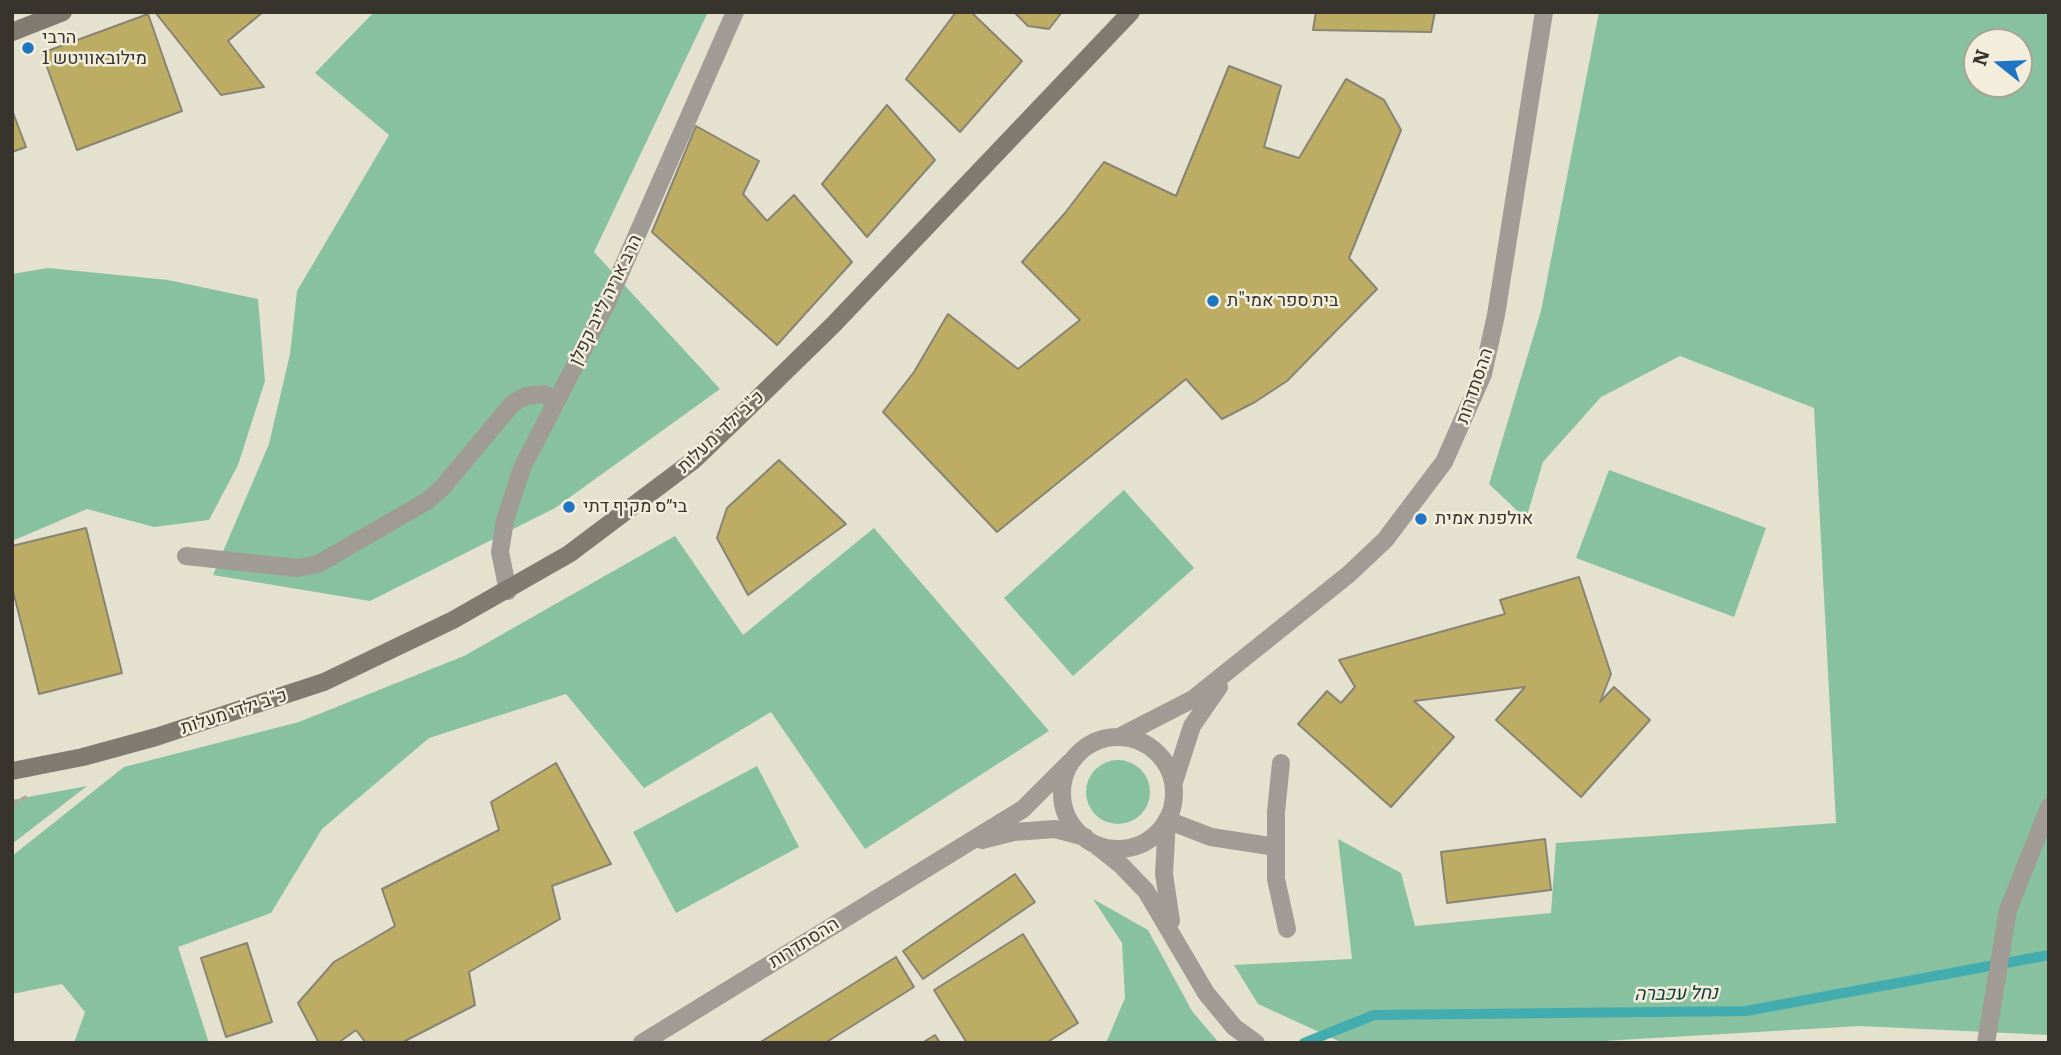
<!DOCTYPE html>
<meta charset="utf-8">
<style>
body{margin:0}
#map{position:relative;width:2061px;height:1055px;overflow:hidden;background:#e5e1cf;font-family:Literata,serif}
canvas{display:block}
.frame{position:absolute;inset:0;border:14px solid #36342d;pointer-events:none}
.north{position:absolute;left:1963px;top:28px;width:70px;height:70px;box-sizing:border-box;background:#f3eedc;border:2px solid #a7a496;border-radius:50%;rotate:288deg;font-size:19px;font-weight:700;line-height:28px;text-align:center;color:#36342d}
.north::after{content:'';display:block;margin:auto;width:24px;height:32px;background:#2075c3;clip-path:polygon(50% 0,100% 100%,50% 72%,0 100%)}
</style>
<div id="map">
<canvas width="2061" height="1055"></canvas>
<div class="frame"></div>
<div class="north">N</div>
</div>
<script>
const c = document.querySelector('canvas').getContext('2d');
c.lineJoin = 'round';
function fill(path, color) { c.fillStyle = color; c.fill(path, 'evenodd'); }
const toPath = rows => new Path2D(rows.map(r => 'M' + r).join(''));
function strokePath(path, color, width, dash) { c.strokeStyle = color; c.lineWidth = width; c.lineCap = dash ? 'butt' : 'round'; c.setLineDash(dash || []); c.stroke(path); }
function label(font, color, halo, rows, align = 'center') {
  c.font = font + ' Literata,Heebo,serif'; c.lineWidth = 5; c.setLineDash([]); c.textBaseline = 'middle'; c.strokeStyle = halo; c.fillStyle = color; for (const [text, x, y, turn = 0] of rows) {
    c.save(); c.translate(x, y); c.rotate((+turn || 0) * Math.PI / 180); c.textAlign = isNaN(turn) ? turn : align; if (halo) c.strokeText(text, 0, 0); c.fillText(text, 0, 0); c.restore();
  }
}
fill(toPath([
 [374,12,708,12,594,252,720,389,555,508,370,601,213,575,269,444,290,354,297,291,389,135,315,73],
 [1599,12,2049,12,2049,1035,1860,1026,1569,1043,1343,1043,1258,1004,1234,965,1352,959,1338,839,1401,873,1415,926,1551,913,1556,843,1836,823,1814,408,1680,356,1601,397,1543,462,1526,519,1489,484,1541,311],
 [1977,42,2019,42,2019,84,1977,84],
 [48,268,168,280,258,299,265,381,238,465,209,520,154,527,87,509,12,541,12,274],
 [1609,470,1766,528,1734,617,1576,558],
 [1124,490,1194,568,1073,676,1004,598],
 [874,528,1049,731,865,849,771,712,644,788,566,694,429,738,322,829,271,913,178,947,209,1043,74,1043,85,1012,62,984,12,994,12,856,124,767,299,722,464,656,675,536,743,635],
 '1086 792a32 32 0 1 1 64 0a32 32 0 1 1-64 0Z',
 [757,766,799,847,676,913,633,832],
 [87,786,12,844,12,800],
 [1093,899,1148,930,1192,1011,1219,1043,1106,1043,1125,998,1122,943]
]), '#88c19f');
strokePath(toPath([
 [1304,1043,1374,1015,1746,1011,2049,955]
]), '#43acae', 10);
const building = toPath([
 [155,12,263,12,228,41,264,87,221,95,155,12],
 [956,12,971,12,1022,61,960,132,906,79,956,12],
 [1014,12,1062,12,1049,29,1028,26,1014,12],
 [1316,12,1435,12,1431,32,1313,30,1316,12],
 [148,14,182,111,77,150,42,53,148,14],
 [1229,66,1281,86,1264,147,1299,158,1346,79,1384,100,1401,130,1349,258,1377,289,1287,381,1255,402,1222,419,1186,379,997,532,883,412,914,372,948,314,1018,369,1080,320,1022,262,1065,213,1104,162,1176,196,1229,66],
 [887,105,935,160,867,237,822,184,887,105],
 [12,110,26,147,12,152,12,110],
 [696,126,759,161,743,194,767,221,794,195,852,262,777,345,652,232,696,126],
 [779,460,846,524,748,595,717,538,727,508,779,460],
 [86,528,122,673,39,694,12,587,12,546,86,528],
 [1579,577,1611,674,1600,702,1614,687,1650,720,1581,797,1496,720,1525,687,1414,701,1454,737,1391,807,1298,724,1327,691,1341,703,1355,687,1339,660,1505,614,1500,600,1579,577],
 [556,763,611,864,552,886,560,919,469,972,475,1005,401,1043,366,1043,356,1030,338,1043,319,1043,298,1003,334,962,395,926,382,889,499,830,491,802,556,763],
 [1545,839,1551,890,1447,903,1441,852,1545,839],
 [1015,874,1035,902,923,979,903,951,1015,874],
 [1023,934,1078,1023,1046,1043,967,1043,934,990,1023,934],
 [247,943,272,1022,226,1037,201,958,247,943],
 [896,957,914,987,825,1043,759,1043,896,957],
 [935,1035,940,1043,922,1043,935,1035]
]);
fill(building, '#bdac63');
strokePath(building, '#888474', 2);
strokePath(toPath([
 [12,805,27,797]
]), '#aca89a', 4.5, [7, 3.5]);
strokePath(toPath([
 [1281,763,1276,812,1276,879,1287,929],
 [1167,820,1211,837,1276,847]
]), '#a09b94', 18);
strokePath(toPath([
 [186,556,297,568,318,564,427,501,442,488,513,403,526,396,544,394,556,401],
 [508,591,500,552,505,520,522,468,607,303,735,12],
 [1121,736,1193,699,1349,574,1385,540,1444,462,1483,374,1496,315,1544,12],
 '1062 793a56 56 0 1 1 112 0a56 56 0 1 1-112 0Z',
 [1174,782,1192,726,1219,687],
 [1167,820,1164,874,1171,921],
 [982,840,1014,832,1055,829,1085,837],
 [1097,846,1121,865,1146,891,1206,993,1234,1027,1256,1043],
 [642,1043,1023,809,1070,762],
 [1986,1043,2008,910,2049,807]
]), '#a09b94', 18);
strokePath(toPath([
 [12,32,63,12],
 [12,771,83,757,156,737,324,682,453,620,569,554,694,460,750,406,833,325,1131,12]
]), '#807a70', 18);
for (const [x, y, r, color] of [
 [28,48,7,"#2075c3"],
 [1213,301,7,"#2075c3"],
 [569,507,7,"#2075c3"],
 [1421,519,7,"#2075c3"]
]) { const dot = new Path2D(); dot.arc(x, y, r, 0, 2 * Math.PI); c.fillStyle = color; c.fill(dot); strokePath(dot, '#f3eedc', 2.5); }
label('18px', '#36342d', '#f3eedc', [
 ["הרבי",42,38],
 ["מילובאוויטש 1",42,59],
 ["בית ספר אמי\"ת",1227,301],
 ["בי״ס מקיף דתי",583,507],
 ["אולפנת אמית",1435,519]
], 'left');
label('18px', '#36342d', '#f3eedc', [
 ["הרב אריה לייב קפלן",606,300,-64],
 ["ההסתדרות",1475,386,-71],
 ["כ\"ב ילדי מעלות",721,432,-43],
 ["כ\"ב ילדי מעלות",234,712,-18],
 ["ההסתדרות",804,943,-32]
]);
label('italic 19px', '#083b3c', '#f3eedc', [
 ["נחל עכברה",1676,994,-1]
]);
</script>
